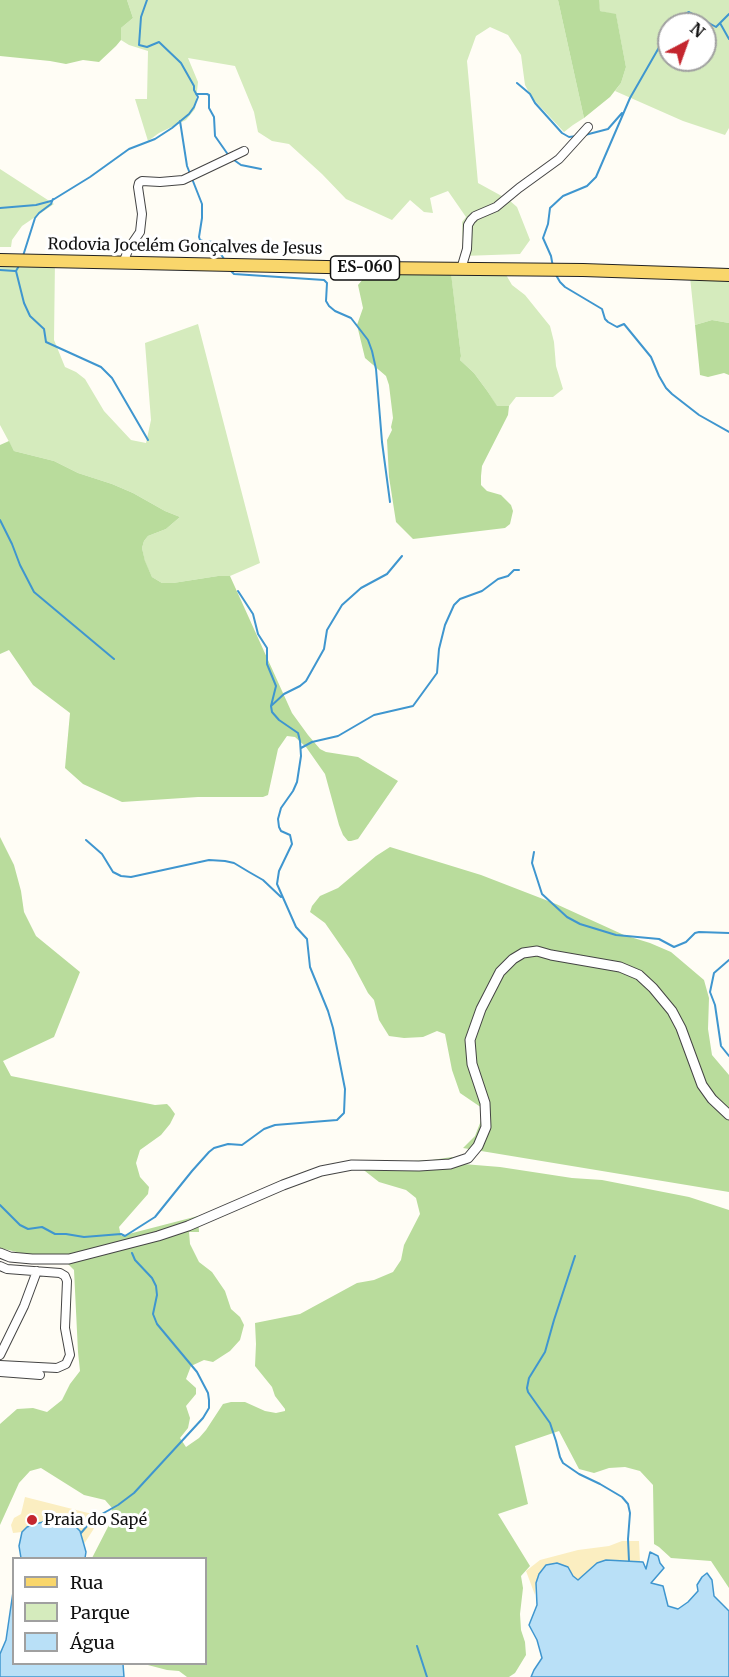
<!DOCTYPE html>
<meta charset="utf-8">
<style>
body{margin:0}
#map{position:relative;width:729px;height:1677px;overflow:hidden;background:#fffdf5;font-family:Merriweather,serif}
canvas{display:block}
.legend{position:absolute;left:12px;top:1557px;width:195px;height:108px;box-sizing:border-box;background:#fff;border:2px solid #a0a0a0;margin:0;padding:8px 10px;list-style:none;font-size:18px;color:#111}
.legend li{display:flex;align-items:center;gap:12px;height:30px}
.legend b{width:30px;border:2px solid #a0a0a0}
.north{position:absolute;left:657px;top:12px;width:60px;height:60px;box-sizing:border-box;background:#fff;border:2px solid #a0a0a0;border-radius:50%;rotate:41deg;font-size:16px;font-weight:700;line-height:24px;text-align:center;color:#111}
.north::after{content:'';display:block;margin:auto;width:21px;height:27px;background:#c4262e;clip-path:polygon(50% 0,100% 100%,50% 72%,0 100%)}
</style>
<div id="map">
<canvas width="729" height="1677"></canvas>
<ul class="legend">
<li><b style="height:8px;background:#f9d66b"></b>Rua</li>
<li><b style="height:16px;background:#d5ebbd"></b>Parque</li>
<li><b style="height:16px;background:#b9e0f7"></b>Água</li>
</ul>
<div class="north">N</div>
</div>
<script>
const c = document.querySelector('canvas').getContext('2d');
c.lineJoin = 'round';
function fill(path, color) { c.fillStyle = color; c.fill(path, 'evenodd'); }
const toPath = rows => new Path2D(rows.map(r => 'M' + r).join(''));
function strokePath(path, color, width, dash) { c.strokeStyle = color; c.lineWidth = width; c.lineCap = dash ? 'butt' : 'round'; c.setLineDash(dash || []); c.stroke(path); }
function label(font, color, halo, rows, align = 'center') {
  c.font = font + ' Merriweather,serif'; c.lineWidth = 6; c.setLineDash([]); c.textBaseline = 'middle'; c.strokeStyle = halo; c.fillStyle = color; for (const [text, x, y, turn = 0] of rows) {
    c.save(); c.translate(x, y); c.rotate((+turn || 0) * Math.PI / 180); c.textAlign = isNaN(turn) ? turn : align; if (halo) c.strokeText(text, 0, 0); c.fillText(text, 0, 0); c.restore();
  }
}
fill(toPath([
 [127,0,558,0,584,118,573,125,564,132,532,98,525,85,521,55,508,35,490,27,476,36,467,61,478,183,509,200,517,207,530,240,520,254,463,256,462,222,466,217,448,191,430,198,433,213,424,212,410,200,392,220,346,199,322,174,289,144,272,141,258,132,254,112,235,66,188,58,198,82,195,109,186,120,159,133,148,141,135,99,147,99,148,51,129,45,121,40,121,28,133,18],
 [598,0,729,0,729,128,725,135,683,121,615,91,621,83,626,67,616,15,600,11],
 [669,24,705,24,705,60,669,60],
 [0,169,54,204,22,226,12,240,11,247,0,247],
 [0,259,55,260,54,340,65,367,76,372,85,379,104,411,131,440,146,443,151,420,145,343,198,324,260,563,230,576,218,576,173,583,162,583,152,577,145,562,142,548,144,541,148,536,166,529,180,517,165,511,133,493,112,484,78,473,54,461,14,451,0,425],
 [505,273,512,285,525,295,550,326,554,342,556,366,563,389,553,397,516,397,509,406,497,407,488,392,474,373,460,360,461,356,451,274],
 [690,277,729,278,729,323,712,320,695,325]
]), '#d5ebbd');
fill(toPath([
 [0,0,127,0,133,18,121,28,121,40,116,46,99,62,83,60,66,64,50,61,0,56],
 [558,0,599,0,600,11,616,14,626,67,621,83,610,97,584,118],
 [369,272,451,273,461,356,460,360,474,373,488,392,497,406,509,406,508,415,482,466,481,476,481,485,487,491,501,495,511,505,513,511,510,524,505,528,413,539,396,522,389,477,387,440,392,430,391,427,393,418,389,385,386,376,365,358,357,325,363,308,358,285],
 [712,320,729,323,729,375,724,373,708,377,700,375,695,325],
 [9,441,14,451,54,461,78,473,112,484,133,493,165,511,180,517,166,529,148,536,144,541,142,548,145,561,152,577,162,583,173,583,218,576,230,576,292,713,308,735,320,749,326,752,358,757,398,781,358,839,351,841,348,841,343,835,339,825,325,774,306,747,295,737,287,736,278,749,268,795,263,797,198,797,122,802,83,784,65,768,70,713,33,685,9,650,0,654,0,445],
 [0,837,14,865,21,891,24,912,36,936,80,972,54,1037,3,1061,11,1076,155,1105,167,1104,170,1107,175,1114,170,1124,161,1135,140,1150,136,1163,140,1177,149,1187,148,1194,119,1227,121,1236,198,1216,199,1232,189,1232,190,1244,199,1262,212,1272,225,1291,231,1309,240,1317,244,1325,240,1340,230,1351,213,1362,204,1360,191,1366,186,1379,196,1388,196,1394,186,1406,190,1418,188,1428,180,1438,186,1447,199,1438,206,1430,223,1404,231,1402,245,1402,265,1411,276,1413,285,1411,285,1409,275,1396,272,1387,255,1366,256,1344,255,1323,300,1314,357,1283,374,1280,393,1272,401,1260,404,1245,420,1214,416,1198,406,1190,379,1182,356,1164,432,1160,452,1157,463,1164,500,1167,572,1178,602,1180,689,1197,729,1210,729,1588,711,1561,671,1558,659,1547,654,1544,653,1485,640,1471,625,1467,609,1468,594,1473,579,1469,559,1431,515,1446,528,1504,498,1514,530,1566,521,1576,523,1588,520,1614,521,1630,525,1642,526,1655,515,1673,509,1677,187,1677,179,1671,167,1670,144,1664,206,1664,206,1558,92,1558,111,1521,112,1508,105,1500,84,1495,41,1468,30,1471,19,1483,0,1525,0,1424,17,1409,33,1408,47,1412,62,1400,70,1384,80,1371,78,1352,74,1270,58,1254,25,1254,0,1248],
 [390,847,481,875,556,904,624,935,650,943,671,952,704,980,709,998,708,1029,712,1055,729,1075,729,1192,463,1148,475,1136,482,1118,482,1108,460,1093,452,1070,445,1034,437,1031,423,1037,404,1038,389,1036,379,1020,374,1000,368,993,350,959,325,923,310,912,312,906,320,896,338,888,376,856]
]), '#b9dc9c');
fill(toPath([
 [25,1497,100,1516,93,1530,84,1544,80,1531,27,1527,22,1532,13,1533,11,1525,14,1518,21,1514],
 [622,1541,639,1541,640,1562,606,1560,597,1563,578,1580,573,1576,536,1583,535,1595,526,1571,540,1560,578,1550,609,1546]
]), '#fbeec1');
const water = toPath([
 [55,1519,71,1522,80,1531,86,1552,85,1558,21,1558,19,1546,22,1532,27,1527,35,1524,55,1519],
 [650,1552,658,1556,660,1563,664,1568,651,1583,663,1586,668,1606,678,1609,688,1602,698,1591,697,1585,702,1577,707,1573,712,1580,714,1596,729,1611,729,1677,531,1677,534,1670,542,1658,537,1640,529,1625,537,1605,536,1583,539,1574,546,1565,557,1563,568,1567,573,1576,578,1580,597,1563,606,1560,643,1562,646,1569,650,1552],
 [13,1592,14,1664,123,1664,124,1677,0,1677,0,1654,6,1640,13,1592]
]);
fill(water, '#b9e0f7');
strokePath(water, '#3f96cf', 1.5);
strokePath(toPath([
 [720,23,729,39],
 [673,24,683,15,689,12,716,27,729,14],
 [517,83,530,94,535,103,562,133,569,137,577,136],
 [196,94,207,94,209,95,209,108,214,117,215,136,229,156],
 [180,121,187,166,202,204,202,218,199,237,200,240,203,241,213,242,224,259],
 [585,135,608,129,622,113],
 [234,160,241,165,261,169],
 [0,208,36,205,51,201,90,177,129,149,155,139,172,128,189,114,194,107,198,97,194,90,194,86,181,63,159,42,147,47,139,45,141,17,147,0],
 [23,256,35,218,39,213,51,204,53,199],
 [20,264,16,271,24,303,30,316,44,329,46,342,101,367,112,378,148,440],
 [553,267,551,256,543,238,548,224,550,208,563,196,587,186,596,177,630,98,669,30],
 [0,270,15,271],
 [230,270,234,274,324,280,327,283,326,301,329,306,335,311,351,318,368,340,372,351,376,369,382,442,390,502],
 [556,275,560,282,565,287,602,309,605,319,608,322,617,327,624,324,651,357,659,376,666,388,672,394,699,415,729,432],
 [0,520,12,544,20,565,34,592,114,659],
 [271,706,284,694,300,686,306,681,324,649,327,630,342,605,361,588,387,574,402,556],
 [301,748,312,742,338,736,374,715,413,706,437,673,439,649,445,625,454,605,460,599,482,591,498,579,508,576,514,570,519,570],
 [86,840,102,854,113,872,121,876,131,877,209,860,225,861,234,863,249,872,263,880,281,897],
 [534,852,532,863,542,894,567,917,580,924,616,935,659,939,674,947,686,942,695,933,699,932,729,933],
 [729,960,714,973,710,992,715,1005,721,1046,729,1056],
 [0,1205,20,1225,28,1229,42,1227,55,1234,66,1234,84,1237,121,1234,125,1236,155,1217,192,1171,209,1152,214,1148,228,1144,242,1145,264,1129,275,1125,337,1120,344,1113,345,1089,333,1028,328,1011,310,967,307,939,296,927,277,884,279,871,292,844,290,835,281,831,279,827,278,819,281,808,293,791,297,782,301,756,300,741,298,733,279,720,272,712,271,706,276,686,267,664,267,648,258,634,253,614,238,591],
 [575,1256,554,1320,545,1352,529,1378,527,1388,528,1392,550,1423,556,1441,560,1457,563,1463,579,1474,600,1484,622,1497,628,1504,630,1513,628,1539,629,1561],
 [81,1533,93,1519,118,1505,134,1493,203,1418,209,1408,209,1400,208,1393,197,1372,157,1324,153,1314,157,1295,156,1286,152,1278,135,1260,132,1253],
 [417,1646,427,1677]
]), '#3f96cf', 2);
const minor = toPath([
 [123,263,129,248,140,232,142,214,138,187,139,183,142,181,160,182,183,180,244,151],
 [461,269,467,249,468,225,471,220,475,216,496,207,519,188,559,159,588,127],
 [0,1266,7,1269,60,1273,65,1276,67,1281,65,1328,70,1355,66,1364,57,1368,0,1365],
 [0,1355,24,1306,37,1271],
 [0,1372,40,1375]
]);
const tertiary = toPath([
 [0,1253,10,1257,32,1259,69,1259,158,1236,188,1226,283,1185,321,1171,352,1165,419,1166,450,1164,468,1158,478,1146,486,1127,485,1103,472,1064,470,1040,481,1009,500,972,513,959,523,953,537,951,551,955,620,967,639,975,653,988,672,1011,681,1028,702,1085,712,1099,729,1115]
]);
const primary = toPath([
 [0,260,373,268,583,270,729,275]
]);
strokePath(minor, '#444', 10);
strokePath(tertiary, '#444', 11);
strokePath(primary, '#222', 14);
strokePath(minor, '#fff', 8);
strokePath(tertiary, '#fff', 9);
strokePath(primary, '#f9d66b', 12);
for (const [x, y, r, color] of [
 [32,1520,6,"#c4262e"]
]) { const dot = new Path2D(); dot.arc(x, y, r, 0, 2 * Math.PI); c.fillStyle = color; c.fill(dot); strokePath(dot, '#fff', 2); }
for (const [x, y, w] of [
 [365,268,69]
]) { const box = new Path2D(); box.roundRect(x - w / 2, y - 12, w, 24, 4.5); c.fillStyle = '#fff'; c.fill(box); strokePath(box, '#111', 1.5); }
label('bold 15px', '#111', null, [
 ["ES-060",365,268]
]);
label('16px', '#111', '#fff', [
 ["Rodovia Jocelém Gonçalves de Jesus",185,247,1]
]);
label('16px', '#111', '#fff', [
 ["Praia do Sapé",44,1520]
], 'left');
</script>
